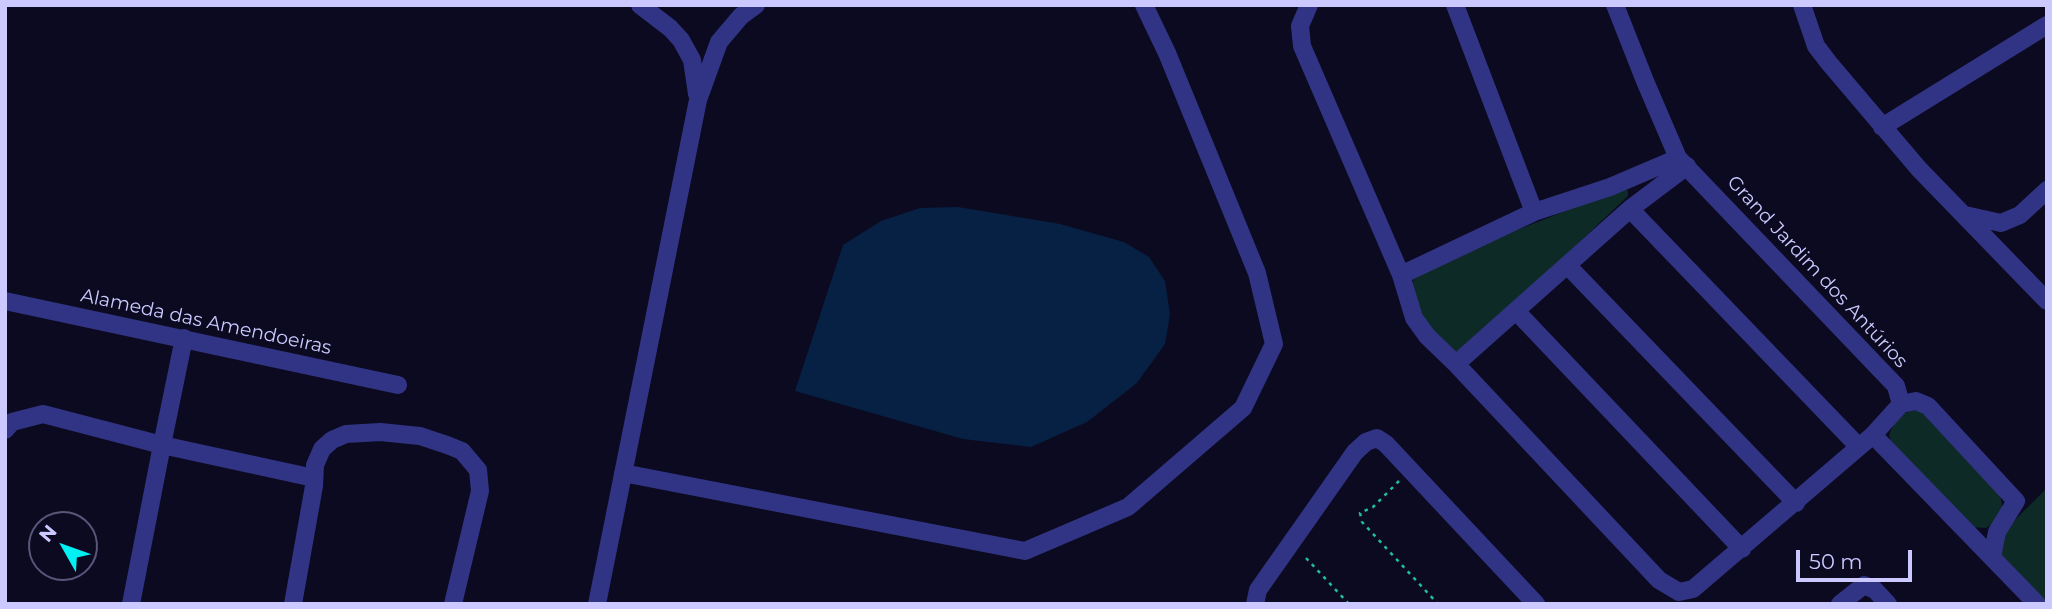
<!DOCTYPE html>
<meta charset="utf-8">
<style>
body{margin:0}
#map{position:relative;width:2052px;height:609px;overflow:hidden;background:#0c0a20;font-family:Montserrat,sans-serif}
canvas{display:block}
.frame{position:absolute;inset:0;border:7px solid #cbc9ff;pointer-events:none}
.north{position:absolute;left:28px;top:511px;width:70px;height:70px;box-sizing:border-box;background:#0c0a20;border:2px solid #585679;border-radius:50%;rotate:310deg;font-size:19px;font-weight:700;line-height:28px;text-align:center;color:#cbc9ff}
.north::after{content:'';display:block;margin:auto;width:24px;height:32px;background:#00f0f4;clip-path:polygon(50% 0,100% 100%,50% 72%,0 100%)}
.scale{position:absolute;left:1796px;top:550px;width:116px;height:32px;box-sizing:border-box;border:4px solid #cbc9ff;border-top:0;padding-left:9px;font-size:21px;line-height:24px;white-space:nowrap;color:#cbc9ff;-webkit-text-stroke:5px #0c0a20;paint-order:stroke}
</style>
<div id="map">
<canvas width="2052" height="609"></canvas>
<div class="frame"></div>
<div class="north">N</div>
<div class="scale">50 m</div>
</div>
<script>
const c = document.querySelector('canvas').getContext('2d');
c.lineJoin = 'round';
function fill(path, color) { c.fillStyle = color; c.fill(path, 'evenodd'); }
const toPath = rows => new Path2D(rows.map(r => 'M' + r).join(''));
function strokePath(path, color, width, dash) { c.strokeStyle = color; c.lineWidth = width; c.lineCap = dash ? 'butt' : 'round'; c.setLineDash(dash || []); c.stroke(path); }
function label(font, color, halo, rows, align = 'center') {
  c.font = font + ' Montserrat,sans-serif'; c.lineWidth = 5; c.setLineDash([]); c.textBaseline = 'middle'; c.strokeStyle = halo; c.fillStyle = color; for (const [text, x, y, turn = 0] of rows) {
    c.save(); c.translate(x, y); c.rotate((+turn || 0) * Math.PI / 180); c.textAlign = isNaN(turn) ? turn : align; if (halo) c.strokeText(text, 0, 0); c.fillText(text, 0, 0); c.restore();
  }
}
fill(toPath([
 [1624,188,1628,191,1628,196,1469,347,1456,352,1419,318,1411,291,1414,277,1423,267],
 [1911,411,1920,411,1927,416,2000,495,2003,509,1995,522,1986,528,1969,527,1891,442,1889,435,1895,421,1902,414],
 [2047,488,2047,604,2045,604,1999,554,2000,535]
]), '#0d2a27');
fill(toPath([
 [958,207,1060,224,1124,242,1149,257,1165,281,1170,314,1165,344,1137,383,1087,422,1031,447,963,439,795,391,843,245,881,221,920,208]
]), '#062143');
strokePath(toPath([
 [1399,481,1373,507,1360,513,1362,522,1438,604],
 [1306,558,1349,604]
]), '#22bba5', 2.5, [3.5, 5]);
strokePath(toPath([
 [640,5,670,28,681,40,692,60,697,94],
 [1309,5,1300,26,1302,46,1401,275,1414,318,1427,336,1456,364,1659,580,1679,592,1693,589,1873,435,2037,604],
 [1455,5,1534,212],
 [1615,5,1645,81,1678,158,1896,386,1901,404],
 [1802,5,1816,46,1829,63,1919,169,2047,301],
 [1882,127,2047,25],
 [1630,209,1859,447],
 [1965,215,2001,223,2020,215,2047,190],
 [1567,265,1796,503],
 [1401,275,1534,212,1610,187,1678,158],
 [5,301,398,385],
 [1516,311,1742,549],
 [1456,364,1630,209,1687,166],
 [1901,404,1916,401,1928,406,2016,501,1997,532,1992,557],
 [5,430,12,422,43,414,162,445,184,338],
 [1873,435,1901,404],
 [623,473,1025,551,1128,507,1243,408,1274,344,1257,273,1167,53,1144,5],
 [131,604,162,445,314,478],
 [293,604,314,486,315,465,322,449,332,440,346,434,380,432,420,436,447,445,462,451,478,470,480,491,453,604],
 [597,604,698,100,719,42,741,16,756,5],
 [1255,604,1258,590,1355,452,1366,442,1377,438,1386,444,1536,604],
 [1840,604,1864,585,1875,590,1888,604]
]), '#313484', 18);
label('19px', '#cbc9ff', '#0c0a20', [
 ["Grand Jardim dos Antúrios",1817,272,47],
 ["Alameda das Amendoeiras",206,322,12]
]);
</script>
